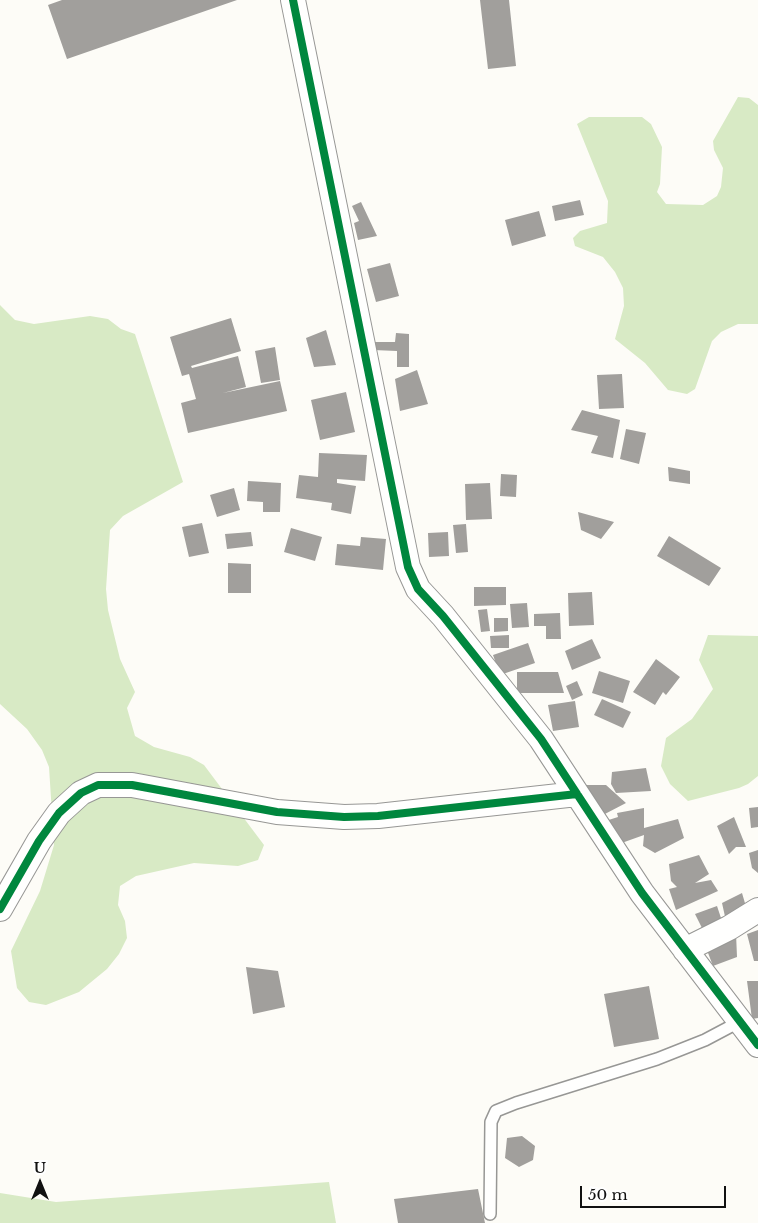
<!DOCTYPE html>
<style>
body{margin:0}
#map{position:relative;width:758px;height:1223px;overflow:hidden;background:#fdfcf7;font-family:"Libre Baskerville",serif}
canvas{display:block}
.north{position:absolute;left:15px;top:1158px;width:50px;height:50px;-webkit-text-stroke:4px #fff;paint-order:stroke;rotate:0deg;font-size:14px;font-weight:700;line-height:20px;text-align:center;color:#111}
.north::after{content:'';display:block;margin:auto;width:18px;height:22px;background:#111;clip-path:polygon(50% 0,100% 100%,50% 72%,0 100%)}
.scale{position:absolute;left:580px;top:1186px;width:146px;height:22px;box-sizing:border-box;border:2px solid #111;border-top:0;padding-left:6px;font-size:15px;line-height:18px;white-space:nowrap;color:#111;-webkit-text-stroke:4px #fff;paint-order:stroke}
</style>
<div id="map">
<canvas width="758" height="1223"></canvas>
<div class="north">U</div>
<div class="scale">50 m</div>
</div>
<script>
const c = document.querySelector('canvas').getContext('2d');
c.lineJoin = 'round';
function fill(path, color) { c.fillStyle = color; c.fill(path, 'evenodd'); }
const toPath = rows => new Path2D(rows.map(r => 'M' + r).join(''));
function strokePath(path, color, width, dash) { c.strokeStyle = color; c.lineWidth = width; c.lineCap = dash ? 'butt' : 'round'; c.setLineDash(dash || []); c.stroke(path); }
fill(toPath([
 [738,97,749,98,758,105,758,324,738,324,721,332,712,341,695,389,687,394,668,390,645,363,615,339,624,306,623,288,615,272,603,257,575,246,573,238,580,231,607,223,608,201,577,124,589,117,642,117,651,124,662,147,660,184,657,192,666,204,703,205,717,196,721,187,723,168,714,150,713,141],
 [0,305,15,320,34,324,90,316,108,319,121,329,135,334,183,482,123,516,110,530,106,589,108,610,120,659,135,692,127,708,135,736,154,747,190,757,204,765,264,845,258,860,238,866,194,863,136,876,120,886,118,905,125,921,127,938,119,954,107,969,79,992,46,1005,29,1002,17,988,11,951,40,891,54,845,49,767,42,750,27,729,0,704],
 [708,635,758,636,758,776,748,784,739,788,688,801,670,784,661,766,666,738,692,719,713,689,699,660],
 [329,1182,336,1223,0,1223,0,1193,56,1202]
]), '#d8eac5');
fill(toPath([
 [62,0,237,0,67,59,48,5],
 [480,0,509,0,516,66,488,69],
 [580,200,584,215,555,221,552,206],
 [361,202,377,236,358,240,354,223,359,221,352,206],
 [539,211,546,236,512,246,505,220],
 [390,263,399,296,376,302,367,269],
 [231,318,241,351,191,366,192,368,238,356,246,387,223,393,280,381,287,411,188,433,181,403,196,399,189,374,182,376,170,337],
 [326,330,336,365,314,367,306,338],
 [396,333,409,334,409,367,397,367,397,351,373,350,374,342,395,342],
 [275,347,280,380,261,383,255,351],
 [417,370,428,404,400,411,395,379],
 [622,374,624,408,599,409,597,375],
 [346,392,355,432,320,440,311,400],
 [582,410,620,420,613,458,591,453,598,436,571,430],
 [626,429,646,433,639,464,620,459],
 [319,453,367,455,365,481,337,479,337,483,356,486,351,514,331,510,332,503,296,498,299,475,318,477],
 [668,467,690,471,690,484,669,481],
 [501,474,517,475,516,497,500,496],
 [248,481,281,483,280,512,263,512,263,502,247,501],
 [490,483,492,519,466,520,465,484],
 [234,488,240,510,217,517,210,495],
 [578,512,614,522,601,539,581,530],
 [202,523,209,553,189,557,182,527],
 [466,524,468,552,456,553,453,525],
 [291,528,322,537,315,561,284,552],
 [251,532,253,546,227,549,225,534],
 [448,532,449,556,429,557,428,533],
 [669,536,721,568,709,586,657,556],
 [361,537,386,539,383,570,335,565,337,544,360,546],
 [228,563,251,564,251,593,228,593],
 [474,587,506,587,506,605,474,606],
 [592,592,594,625,569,626,568,593],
 [527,603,529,627,512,628,510,604],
 [487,609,490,631,481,632,478,610],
 [560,613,561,639,546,639,546,626,534,626,534,614],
 [494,618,508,618,508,631,494,632],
 [509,635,509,648,491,648,490,636],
 [592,639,601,658,572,670,565,651],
 [528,643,535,663,500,675,493,655],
 [656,659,680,677,666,695,663,692,655,705,633,692],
 [599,671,630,681,623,703,592,693],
 [517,672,558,672,564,693,517,693],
 [577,681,583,695,572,700,566,686],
 [602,699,631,712,623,728,594,715],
 [575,701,579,727,553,731,548,705],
 [646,768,651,791,616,793,611,784,612,772],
 [585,785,606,785,626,803,601,816,590,807],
 [758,807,758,827,751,828,749,808],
 [644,808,644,828,678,819,684,838,655,853,643,846,644,835,616,845,596,824,618,817,617,813],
 [734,817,746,847,736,847,729,854,717,826],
 [758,850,758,873,752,868,749,853],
 [699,855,709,874,695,883,711,880,718,891,676,910,669,889,677,887,671,881,669,864],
 [742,893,747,910,726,921,722,903],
 [717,906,723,924,704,932,695,914],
 [758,930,758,961,754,961,747,934],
 [736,933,737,957,713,966,705,945],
 [246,967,278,971,285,1007,253,1014],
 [747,981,758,981,758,1018,752,1019],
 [649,986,659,1039,614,1047,604,994],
 [522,1136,535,1146,533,1160,519,1167,505,1158,507,1138],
 [478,1189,485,1223,398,1223,394,1199]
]), '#a19f9c');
const lane = toPath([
 [490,1214,491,1122,496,1111,516,1103,657,1059,705,1040,739,1022]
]);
const street = toPath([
 [293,0,408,567,418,589,443,616,541,739,642,893,758,1045],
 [0,909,39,841,59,813,81,793,98,785,132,785,277,812,344,817,378,816,577,794],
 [685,950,729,928,758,910]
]);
strokePath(lane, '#979795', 14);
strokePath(street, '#979795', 26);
strokePath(lane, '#fffffe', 11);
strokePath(street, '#fffffe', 24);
strokePath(toPath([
 [293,0,408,567,418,589,443,616,541,739,642,893,758,1045],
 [0,909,39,841,59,813,81,793,98,785,132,785,277,812,344,817,378,816,577,794]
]), '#00873e', 8);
</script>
